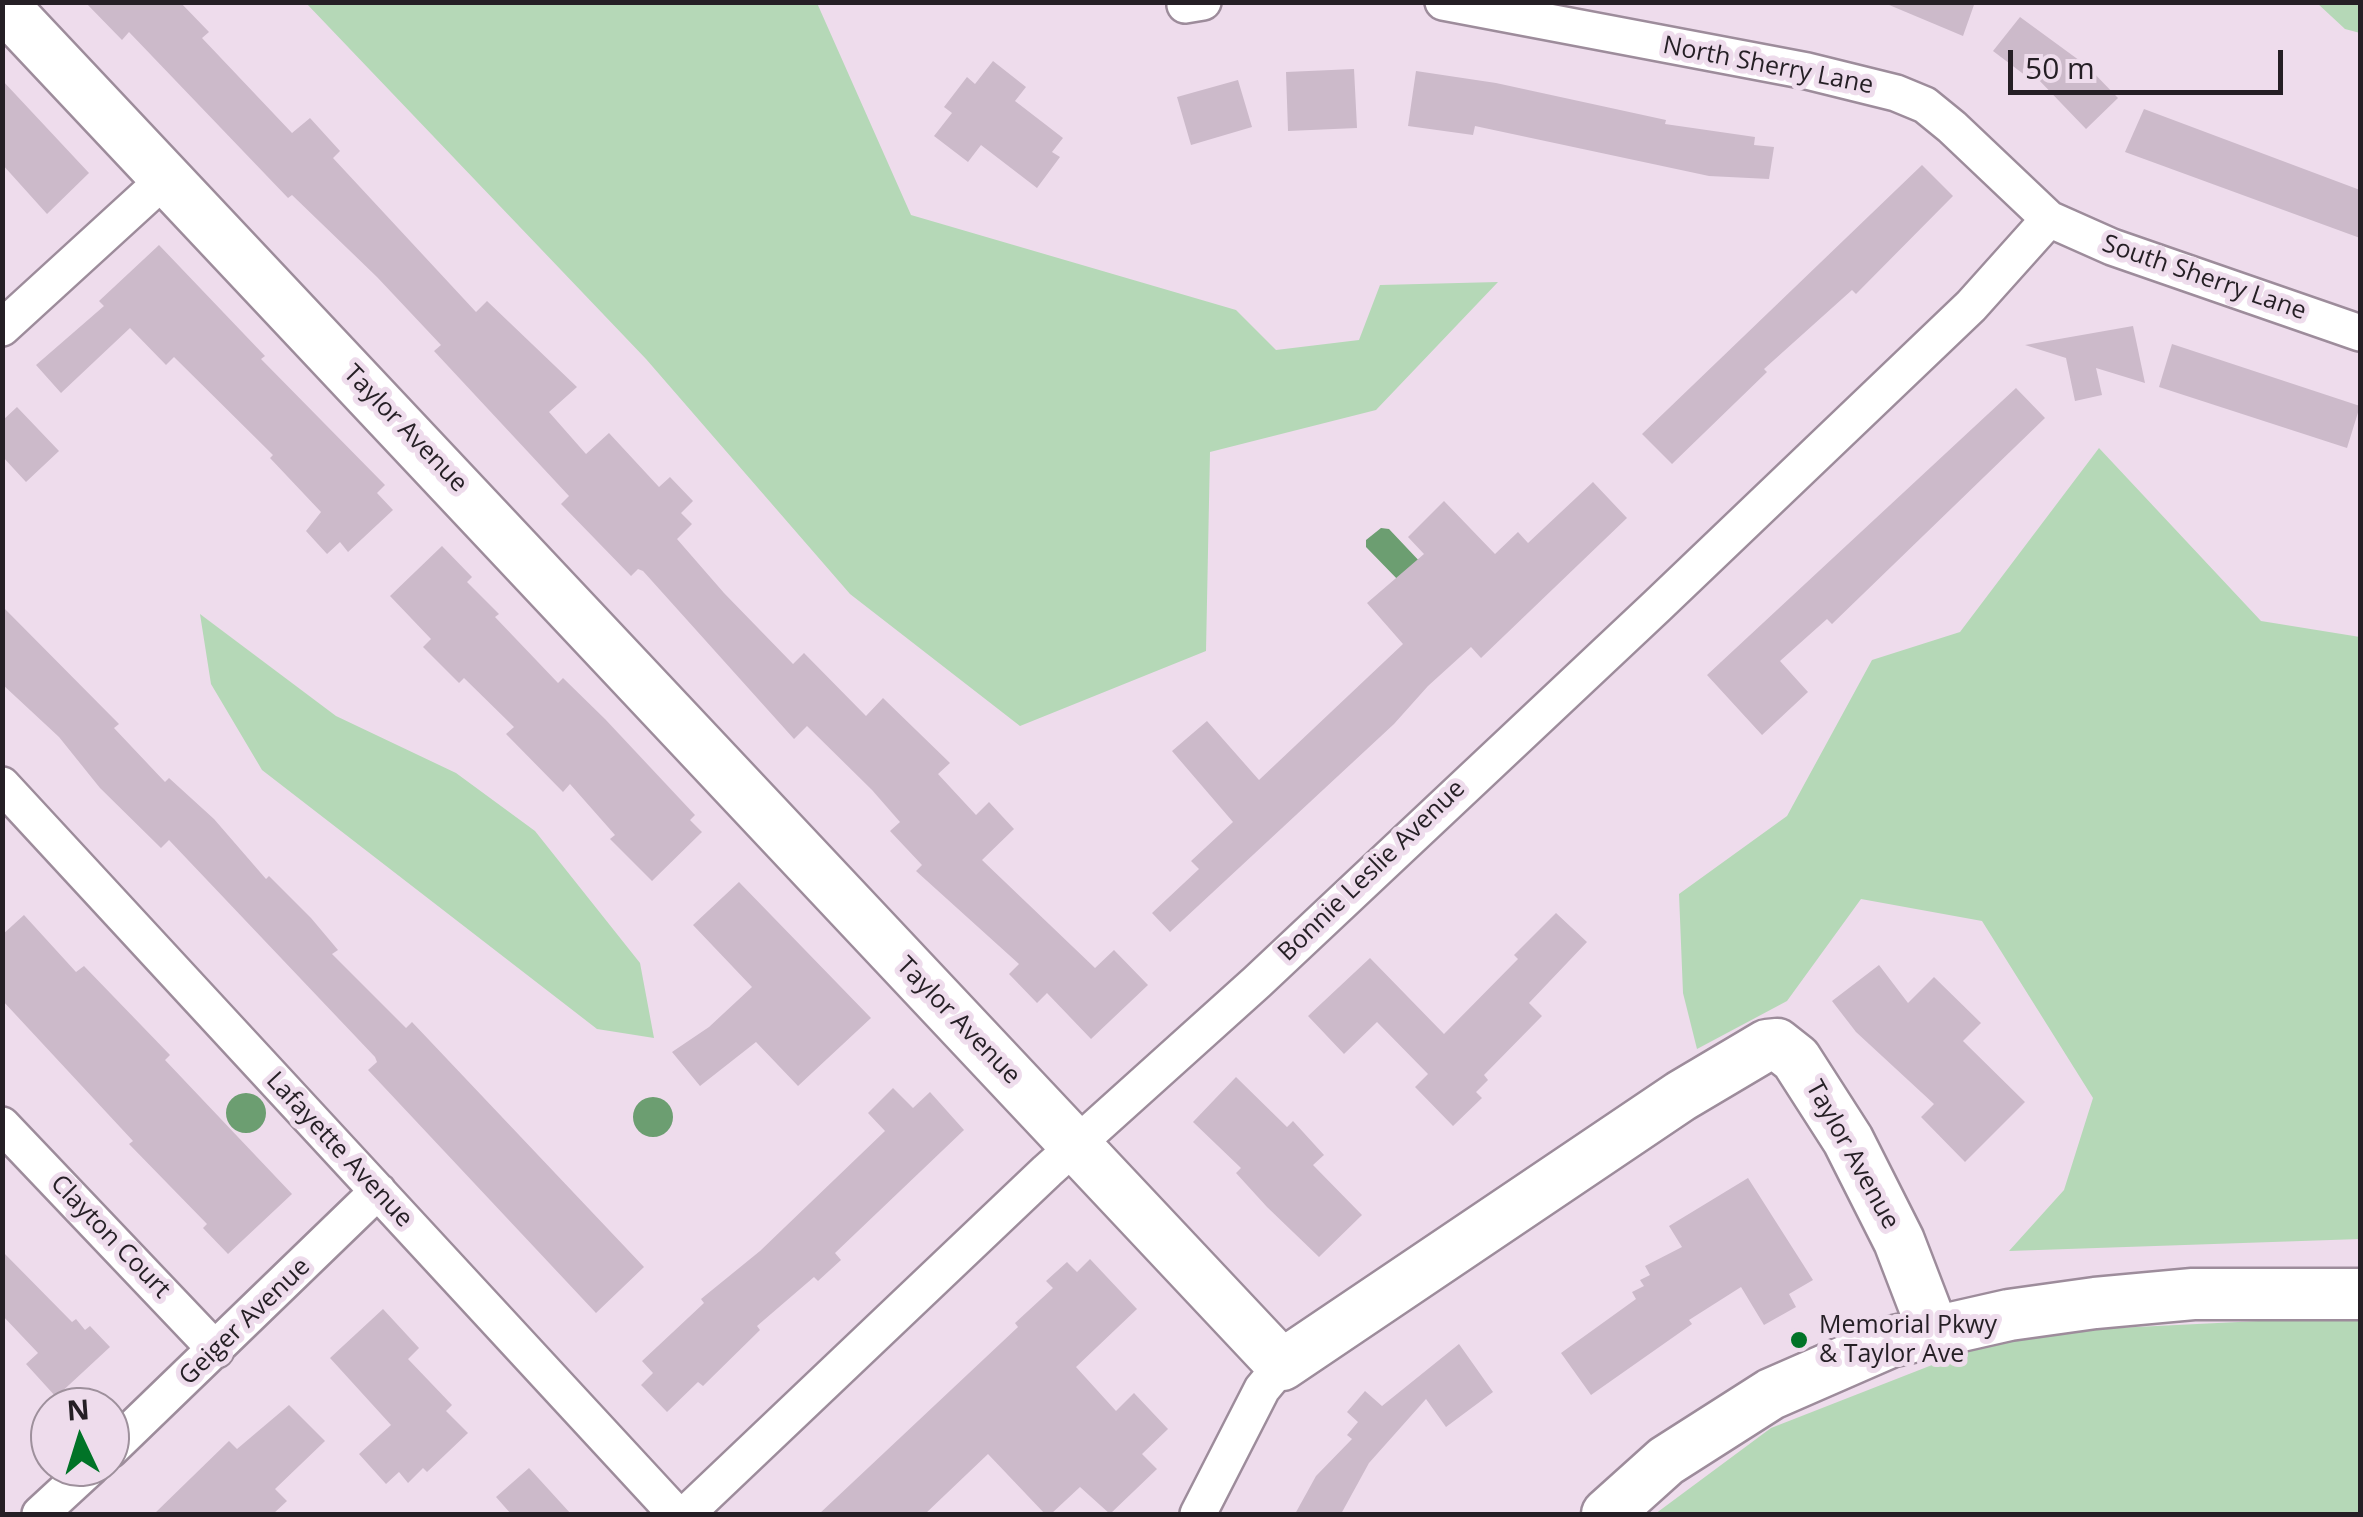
<!DOCTYPE html>
<style>
body{margin:0}
#map{position:relative;width:2363px;height:1517px;overflow:hidden;background:#eedcec;font-family:"Open Sans",sans-serif}
canvas{display:block}
.frame{position:absolute;inset:0;border:5px solid #251f25;pointer-events:none}
.north{position:absolute;left:30px;top:1387px;width:100px;height:100px;box-sizing:border-box;background:#eedcec;border:2px solid #9e909c;border-radius:50%;rotate:356deg;font-size:28px;font-weight:700;line-height:40px;text-align:center;color:#251f25}
.north::after{content:'';display:block;margin:auto;width:35px;height:45px;background:#017327;clip-path:polygon(50% 0,100% 100%,50% 72%,0 100%)}
.scale{position:absolute;left:2008px;top:50px;width:275px;height:45px;box-sizing:border-box;border:5px solid #251f25;border-top:0;padding-left:12px;font-size:30px;line-height:35px;white-space:nowrap;color:#251f25;-webkit-text-stroke:8px #eedcec;paint-order:stroke}
</style>
<div id="map">
<canvas width="2363" height="1517"></canvas>
<div class="frame"></div>
<div class="north">N</div>
<div class="scale">50 m</div>
</div>
<script>
const c = document.querySelector('canvas').getContext('2d');
c.lineJoin = 'round';
function fill(path, color) { c.fillStyle = color; c.fill(path, 'evenodd'); }
const toPath = rows => new Path2D(rows.map(r => 'M' + r).join(''));
function strokePath(path, color, width, dash) { c.strokeStyle = color; c.lineWidth = width; c.lineCap = dash ? 'butt' : 'round'; c.setLineDash(dash || []); c.stroke(path); }
function label(font, color, halo, rows, align = 'center') {
  c.font = font + ' "Open Sans",sans-serif'; c.lineWidth = 10; c.setLineDash([]); c.textBaseline = 'middle'; c.strokeStyle = halo; c.fillStyle = color; for (const [text, x, y, turn = 0] of rows) {
    c.save(); c.translate(x, y); c.rotate((+turn || 0) * Math.PI / 180); c.textAlign = isNaN(turn) ? turn : align; if (halo) c.strokeText(text, 0, 0); c.fillText(text, 0, 0); c.restore();
  }
}
fill(toPath([
 [306,3,817,3,911,215,1236,310,1276,350,1359,340,1380,285,1498,282,1376,410,1210,452,1206,651,1020,726,850,594,646,359],
 [2317,3,2360,3,2360,33,2345,29],
 [2099,448,2261,621,2360,637,2360,1239,2009,1251,2064,1190,2093,1098,1982,921,1861,899,1787,1001,1697,1049,1683,993,1679,894,1787,816,1872,660,1960,632],
 [200,614,336,716,456,773,535,831,640,963,654,1038,597,1029,262,770,211,684],
 [2360,1316,2360,1514,1655,1514,1771,1428,1996,1340,2116,1328]
]), '#b5d8b7');
fill(toPath([
 [1381,528,1389,529,1423,565,1401,583,1366,547,1366,540],
 '226 1113a20 20 0 1 1 40 0a20 20 0 1 1-40 0Z',
 '633 1117a20 20 0 1 1 40 0a20 20 0 1 1-40 0Z'
]), '#6c9e71');
fill(toPath([
 [85,2,180,2,209,32,202,38,292,133,310,118,340,151,333,158,476,312,487,301,577,387,549,412,586,454,609,433,659,487,670,477,693,501,681,513,692,524,677,539,724,593,793,664,804,653,866,716,883,698,950,763,938,774,976,815,989,802,1014,829,982,860,1095,968,1114,950,1148,985,1091,1039,1047,993,1037,1003,1009,974,1019,964,916,871,922,865,890,831,900,822,872,790,807,726,794,739,643,571,638,569,631,576,561,504,569,496,434,351,441,345,377,277,292,195,288,198,129,32,122,40],
 [1882,2,1975,2,1963,36],
 [2020,17,2087,66,2118,98,2086,129,2037,78,2034,82,1993,51],
 [993,61,1026,87,1015,101,1063,138,1052,152,1060,157,1037,188,981,145,968,162,934,136,952,113,944,107,967,77,975,84],
 [1354,69,1357,128,1288,131,1286,72],
 [1416,71,1496,83,1666,120,1665,124,1755,137,1754,145,1774,147,1769,179,1709,176,1475,126,1473,135,1408,126],
 [2,80,89,173,47,214,2,164],
 [1238,80,1252,127,1191,145,1177,97],
 [2144,109,2360,190,2360,238,2125,152],
 [1922,165,1953,196,1856,294,1852,290,1764,369,1767,372,1672,464,1642,434],
 [159,245,265,356,261,359,385,485,377,493,393,510,348,552,340,542,327,554,306,531,321,512,270,458,273,455,174,357,166,365,130,328,61,393,36,365,104,306,99,301],
 [2133,326,2145,383,2096,368,2102,395,2075,401,2066,358,2025,345],
 [2172,344,2360,406,2347,448,2159,387],
 [2016,388,2045,418,1832,624,1827,619,1780,661,1808,692,1762,735,1707,675],
 [17,407,59,451,26,482,2,456,2,421],
 [1593,482,1627,518,1481,658,1471,647,1428,686,1394,724,1170,932,1152,913,1199,869,1191,861,1233,822,1172,751,1207,721,1259,780,1403,644,1367,603,1424,554,1408,537,1444,501,1495,554,1518,532,1528,543],
 [442,546,472,577,467,582,499,614,495,617,558,683,563,678,605,719,695,815,690,820,702,832,652,881,610,839,615,835,570,784,563,792,506,734,514,727,464,678,459,683,423,647,431,639,390,596],
 [2,606,119,724,114,728,165,782,169,778,214,819,266,879,269,876,311,918,338,950,332,954,406,1028,412,1022,644,1267,596,1313,368,1070,377,1062,375,1057,169,840,161,848,100,788,59,737,2,684],
 [739,882,871,1018,798,1086,756,1042,700,1086,672,1052,709,1027,752,987,693,925],
 [1556,913,1587,942,1529,1003,1542,1016,1484,1075,1488,1080,1476,1092,1482,1098,1453,1126,1415,1087,1428,1074,1377,1022,1344,1054,1308,1016,1370,958,1444,1034,1518,959,1514,955],
 [24,915,76,972,84,966,170,1055,165,1060,292,1194,228,1254,203,1228,207,1224,129,1144,133,1141,2,1000,2,935],
 [1879,965,1908,1003,1934,977,1981,1023,1963,1041,2025,1102,1965,1162,1921,1117,1934,1104,1856,1032,1832,1001],
 [1236,1077,1287,1127,1293,1121,1324,1155,1313,1165,1362,1215,1319,1257,1267,1207,1236,1173,1241,1168,1193,1122],
 [893,1088,913,1108,930,1092,964,1130,835,1253,841,1260,818,1281,814,1277,757,1326,760,1330,703,1386,698,1382,667,1412,641,1385,653,1373,642,1361,704,1303,701,1299,760,1251,885,1131,868,1113],
 [1748,1178,1813,1280,1789,1294,1796,1307,1764,1325,1741,1287,1689,1320,1692,1324,1591,1395,1561,1353,1636,1299,1632,1292,1644,1286,1640,1280,1650,1275,1645,1266,1682,1247,1669,1226],
 [2,1251,72,1322,76,1319,85,1330,90,1326,110,1347,56,1397,26,1364,38,1353,2,1315],
 [1090,1259,1137,1309,1076,1367,1116,1411,1134,1393,1168,1429,1142,1454,1157,1469,1110,1514,1080,1487,1051,1514,1045,1514,988,1454,925,1514,819,1514,1018,1327,1015,1323,1053,1288,1046,1281,1067,1262,1077,1272],
 [383,1309,419,1348,408,1359,452,1405,446,1411,468,1433,427,1472,423,1468,408,1483,399,1472,386,1484,359,1454,391,1425,330,1358],
 [1459,1344,1493,1392,1446,1427,1426,1399,1369,1463,1341,1514,1295,1514,1316,1476,1352,1439,1347,1435,1358,1422,1347,1412,1365,1391,1382,1406],
 [289,1405,325,1441,275,1489,287,1501,273,1514,154,1514,229,1441,237,1449],
 [529,1468,571,1514,511,1514,496,1497]
]), '#ccbaca');
const street = toPath([
 [1443,2,1807,71,1896,93,1925,105,1952,127,2049,219,2112,247,2360,333],
 [1185,5,1203,2],
 [2,328,165,179],
 [2,785,676,1514],
 [2,1125,216,1350],
 [110,1450,378,1191],
 [40,1514,91,1467],
 [686,1514,1047,1171,1257,982,1657,606,1971,306,2049,219],
 [1198,1514,1262,1389,1282,1365]
]);
const secondary = toPath([
 [2,4,1282,1365,1681,1096,1767,1045,1777,1044,1796,1059,1848,1140,1899,1241,1934,1332],
 [1607,1514,1666,1461,1771,1394,1890,1342,2009,1315,2095,1303,2193,1294,2360,1294]
]);
strokePath(street, '#9d8c9b', 40);
strokePath(secondary, '#9d8c9b', 55);
strokePath(street, '#fff', 35);
strokePath(secondary, '#fff', 50);
for (const [x, y, r, color] of [
 [1799,1340,10,"#017327"]
]) { const dot = new Path2D(); dot.arc(x, y, r, 0, 2 * Math.PI); c.fillStyle = color; c.fill(dot); strokePath(dot, '#eedcec', 4); }
label('25px', '#251f25', '#eedcec', [
 ["North Sherry Lane",1768,66,11],
 ["South Sherry Lane",2204,278,19],
 ["Taylor Avenue",405,429,46],
 ["Bonnie Leslie Avenue",1372,871,-44],
 ["Taylor Avenue",958,1021,46],
 ["Lafayette Avenue",339,1150,47],
 ["Taylor Avenue",1852,1155,61],
 ["Clayton Court",110,1237,46],
 ["Geiger Avenue",245,1322,-44]
]);
label('25px', '#251f25', '#eedcec', [
 ["Memorial Pkwy",1819,1326],
 ["& Taylor Ave",1819,1355]
], 'left');
</script>
